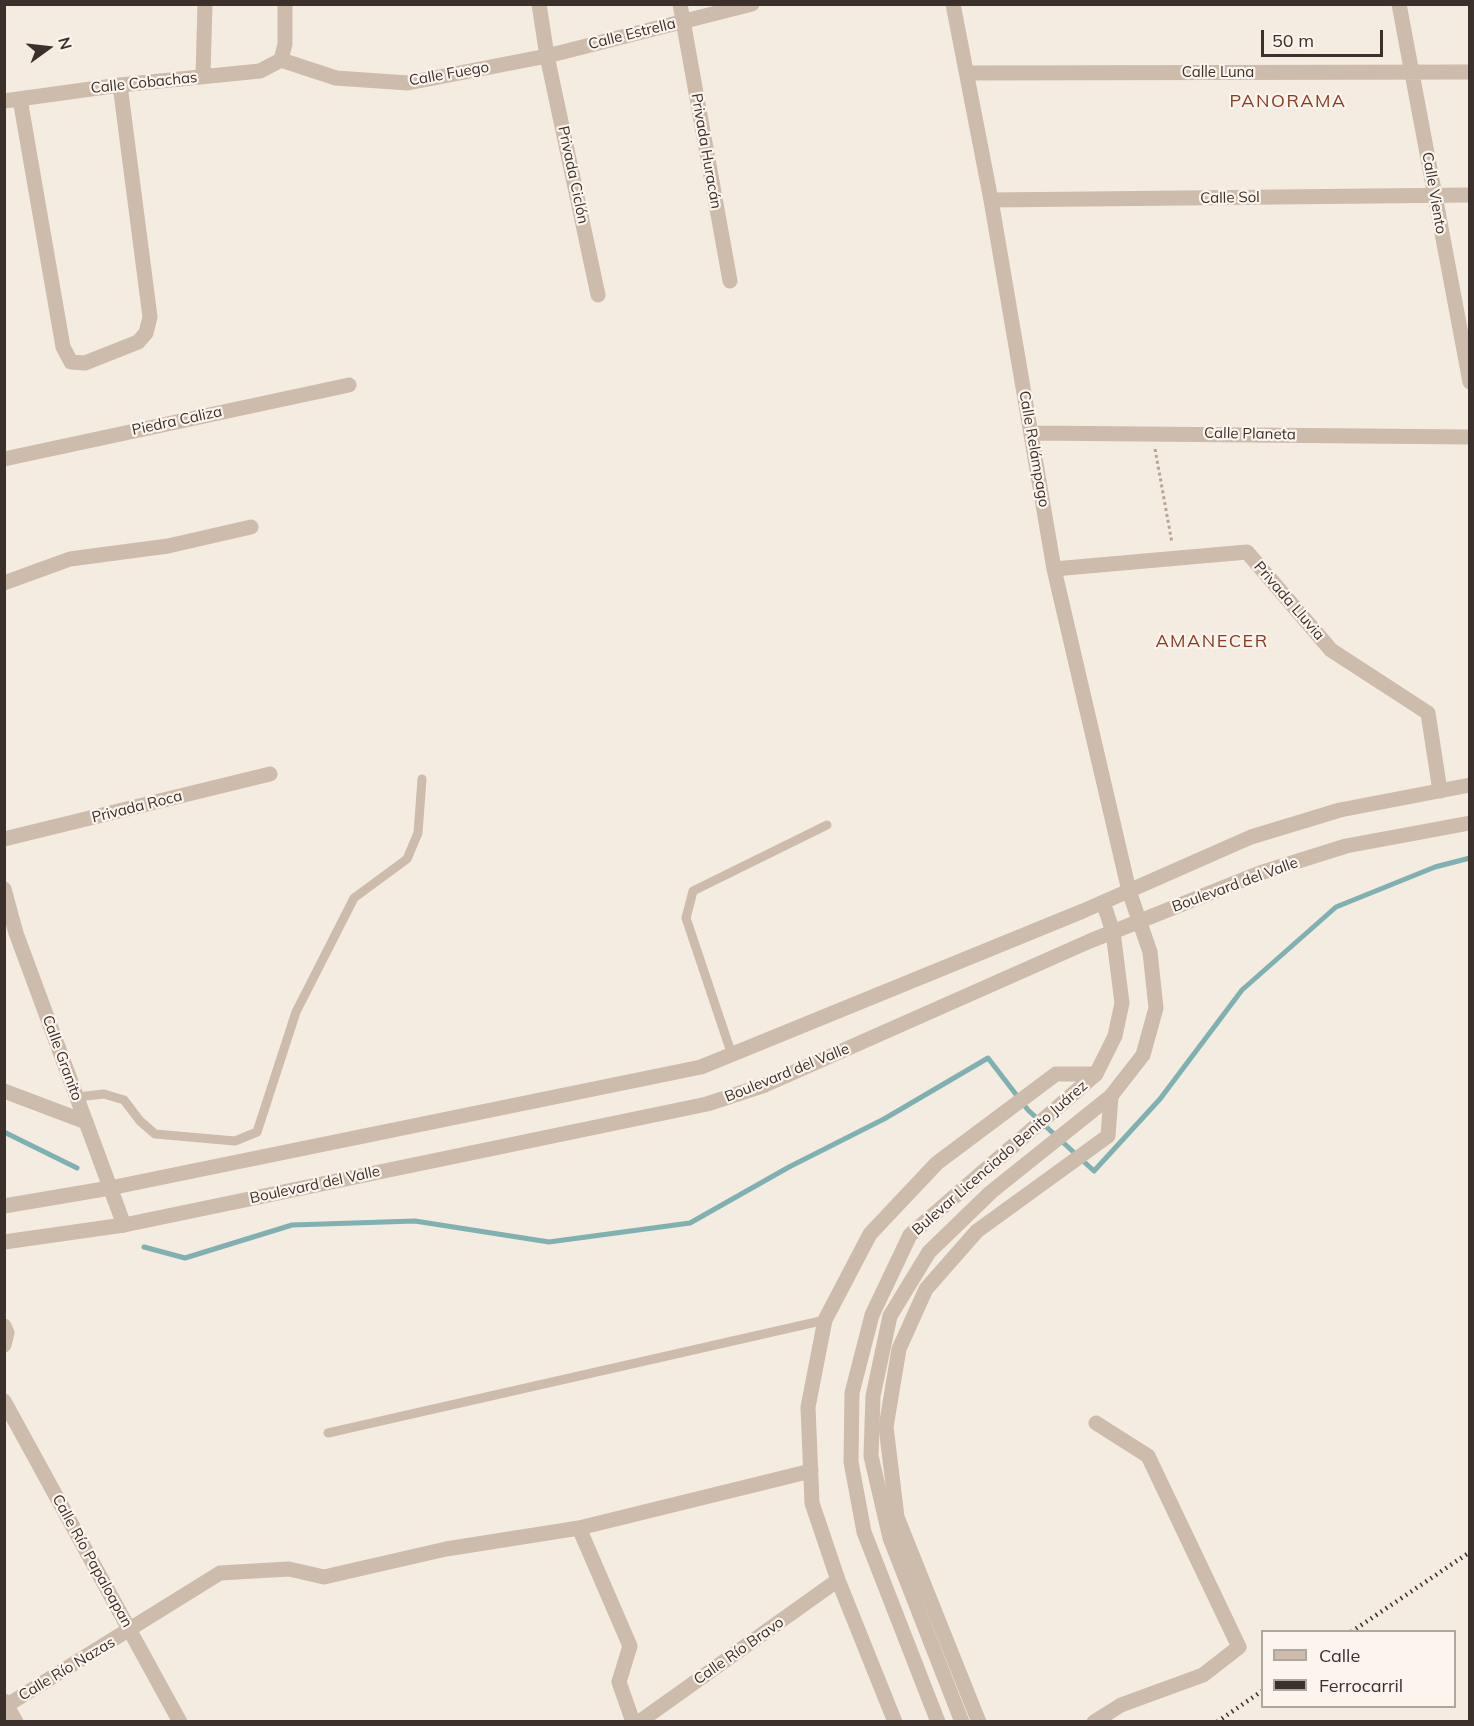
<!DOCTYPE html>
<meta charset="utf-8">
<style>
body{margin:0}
#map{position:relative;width:1474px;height:1726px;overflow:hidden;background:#f4ebe1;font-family:Mulish,sans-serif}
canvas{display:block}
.frame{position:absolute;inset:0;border:6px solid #3b302b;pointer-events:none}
.legend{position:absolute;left:1261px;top:1630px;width:195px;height:78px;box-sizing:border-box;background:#fbf5ee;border:2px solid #aea6a0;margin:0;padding:8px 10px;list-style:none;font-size:18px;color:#3b302b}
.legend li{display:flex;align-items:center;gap:12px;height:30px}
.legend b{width:30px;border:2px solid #aea6a0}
.north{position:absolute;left:18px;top:18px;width:60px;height:60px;-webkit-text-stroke:4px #fbf5ee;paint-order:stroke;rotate:75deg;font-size:16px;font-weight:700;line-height:24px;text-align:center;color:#3b302b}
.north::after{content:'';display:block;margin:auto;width:21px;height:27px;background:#3b302b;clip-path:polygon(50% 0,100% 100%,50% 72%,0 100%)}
.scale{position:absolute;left:1261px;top:30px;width:122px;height:27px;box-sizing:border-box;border:3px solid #3b302b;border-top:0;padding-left:8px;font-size:18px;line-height:21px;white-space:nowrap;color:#3b302b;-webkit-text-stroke:4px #fbf5ee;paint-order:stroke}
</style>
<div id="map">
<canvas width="1474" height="1726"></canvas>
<div class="frame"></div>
<ul class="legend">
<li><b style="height:8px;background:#cdbbac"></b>Calle</li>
<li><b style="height:8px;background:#3b302b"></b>Ferrocarril</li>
</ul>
<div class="north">N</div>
<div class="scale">50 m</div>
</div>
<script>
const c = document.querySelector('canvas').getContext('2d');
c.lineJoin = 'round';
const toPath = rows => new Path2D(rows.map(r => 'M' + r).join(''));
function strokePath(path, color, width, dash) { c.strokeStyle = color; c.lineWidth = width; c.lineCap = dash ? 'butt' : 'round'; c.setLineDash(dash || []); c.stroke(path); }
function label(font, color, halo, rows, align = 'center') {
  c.font = font + ' Mulish,sans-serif'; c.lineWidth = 4.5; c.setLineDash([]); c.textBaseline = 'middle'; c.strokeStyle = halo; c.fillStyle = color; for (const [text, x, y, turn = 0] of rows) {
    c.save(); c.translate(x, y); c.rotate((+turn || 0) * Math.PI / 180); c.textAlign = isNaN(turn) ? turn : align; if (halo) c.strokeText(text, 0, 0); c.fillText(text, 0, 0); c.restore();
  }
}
strokePath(toPath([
 [4,1132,77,1168],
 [144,1247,185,1258,292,1225,415,1221,549,1242,690,1223,789,1167,884,1119,988,1058,1028,1110,1094,1171,1160,1099,1242,990,1336,907,1435,867,1470,858]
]), '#7fb0b2', 5);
strokePath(toPath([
 [1155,449,1172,543]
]), '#b9a596', 3, [3, 3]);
strokePath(toPath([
 [732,1055,686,918,693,891,827,825],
 [77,1097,104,1094,124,1100,140,1121,155,1134,235,1141,257,1132,296,1012,354,898,407,859,418,833,422,779],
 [328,1433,825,1320]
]), '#cdbbac', 9);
strokePath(toPath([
 [539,4,547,56,598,295],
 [680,4,730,281],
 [953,4,991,200,1054,569,1129,891],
 [1399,4,1470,382],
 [281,60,336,78,408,83,547,56,752,4],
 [281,60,285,44,285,4],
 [967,73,1470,72],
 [203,76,205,4],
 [20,99,63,347,71,362,85,363,138,342,146,333,150,317,120,85],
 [4,101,120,85,260,71,281,60],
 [991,200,1470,195],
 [1031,433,1470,437],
 [4,459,349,385],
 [1054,569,1247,552,1331,650,1428,713,1440,791],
 [4,583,70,559,168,546,251,527],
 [4,839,270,774],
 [4,889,16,933,124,1225],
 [4,1091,86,1122],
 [4,1326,7,1333,4,1345],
 [4,1401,180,1722],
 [579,1528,811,1471],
 [4,1701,16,1722],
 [4,1707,220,1573,289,1569,324,1577,446,1549,579,1528,630,1646,619,1682,633,1722],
 [639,1722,838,1580],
 [895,1722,838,1580,812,1503,808,1407,825,1320,870,1234,937,1163,1056,1074,1096,1074],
 [979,1722,897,1517,886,1427,899,1349,926,1289,977,1231,1108,1136,1111,1096],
 [1094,1722,1121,1705,1203,1675,1239,1647,1148,1456,1096,1423]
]), '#cdbbac', 15);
strokePath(toPath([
 [4,1206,110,1188,701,1067,1083,911,1251,837,1340,810,1470,785],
 [4,1242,124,1225,707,1104,765,1085,1090,941,1260,873,1346,846,1470,823],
 [938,1722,864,1532,851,1462,852,1393,872,1315,910,1235,1096,1074,1115,1036,1122,1003,1113,932,1103,902],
 [962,1722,890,1538,871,1456,873,1396,890,1316,929,1252,991,1192,1111,1096,1143,1055,1156,1008,1150,952,1129,891]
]), '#cdbbac', 15);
strokePath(toPath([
 [1351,1632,1470,1552],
 [1217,1722,1262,1691]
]), '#3b302b', 4.5, [1.5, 4.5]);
label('15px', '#3b302b', '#fbf5ee', [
 ["Calle Estrella",632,34,-14],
 ["Calle Luna",1218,72],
 ["Calle Fuego",449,74,-10],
 ["Calle Cobachas",144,83,-6],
 ["Privada Huracán",706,151,80],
 ["Privada Ciclón",573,175,78],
 ["Calle Viento",1434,193,80],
 ["Calle Sol",1230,198,-1],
 ["Piedra Caliza",177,421,-12],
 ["Calle Planeta",1250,434,1],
 ["Calle Relámpago",1034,449,80],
 ["Privada Lluvia",1289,601,49],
 ["Privada Roca",137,807,-14],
 ["Boulevard del Valle",1235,885,-20],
 ["Calle Granito",62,1058,70],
 ["Boulevard del Valle",787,1073,-22],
 ["Bulevar Licenciado Benito Juárez",1000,1158,-41],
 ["Boulevard del Valle",315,1185,-12],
 ["Calle Río Papaloapan",92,1561,61],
 ["Calle Río Bravo",739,1651,-35],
 ["Calle Río Nazas",67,1669,-31]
]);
c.letterSpacing = '1.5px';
label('18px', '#8c3b22', '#fbf5ee', [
 ["PANORAMA",1288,102],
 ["AMANECER",1212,642]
]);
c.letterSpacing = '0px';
</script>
